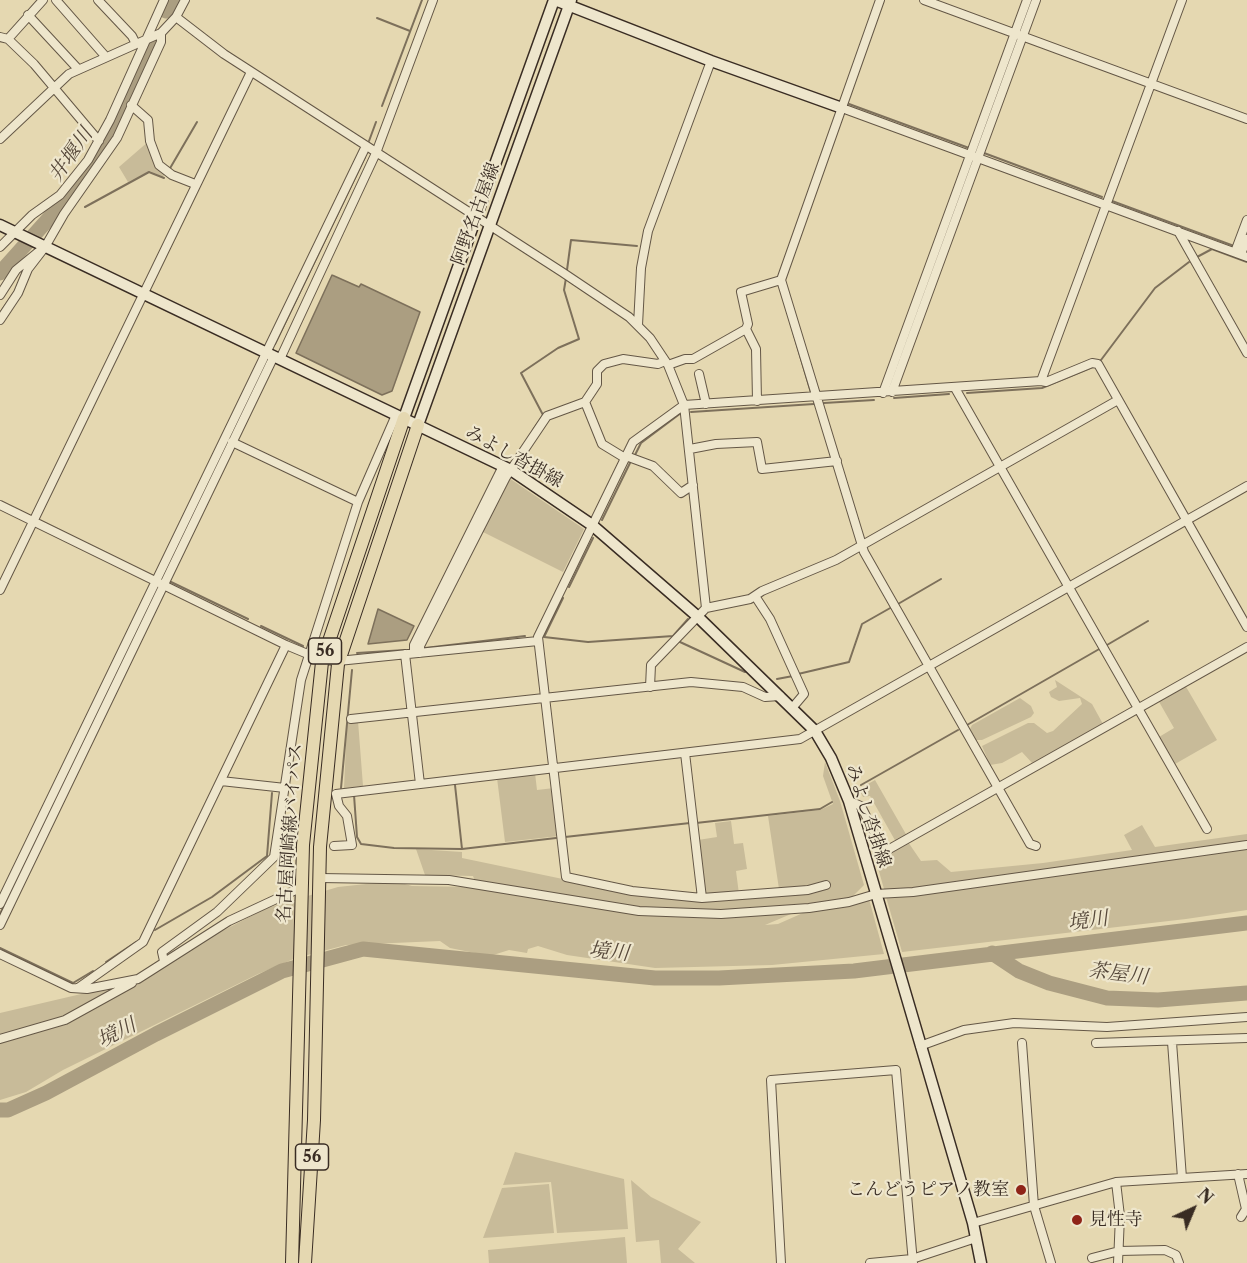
<!DOCTYPE html>
<meta charset="utf-8">
<style>
body{margin:0}
#map{position:relative;width:1247px;height:1263px;overflow:hidden;background:#e5d8b1;font-family:"Libre Caslon Text",serif}
canvas{display:block}
.north{position:absolute;left:1163px;top:1179px;width:60px;height:60px;-webkit-text-stroke:4px #eee6cc;paint-order:stroke;rotate:44deg;font-size:16px;font-weight:700;line-height:24px;text-align:center;color:#392c23}
.north::after{content:'';display:block;margin:auto;width:21px;height:27px;background:#392c23;clip-path:polygon(50% 0,100% 100%,50% 72%,0 100%)}
</style>
<div id="map">
<canvas width="1247" height="1263"></canvas>
<div class="north">N</div>
</div>
<script>
const c = document.querySelector('canvas').getContext('2d');
c.lineJoin = 'round';
function fill(path, color) { c.fillStyle = color; c.fill(path, 'evenodd'); }
const toPath = rows => new Path2D(rows.map(r => 'M' + r).join(''));
function strokePath(path, color, width, dash) { c.strokeStyle = color; c.lineWidth = width; c.lineCap = dash ? 'butt' : 'round'; c.setLineDash(dash || []); c.stroke(path); }
function label(font, color, halo, rows, align = 'center') {
  c.font = font + ' "Libre Caslon Text","Noto Serif JP",serif'; c.lineWidth = 4.5; c.setLineDash([]); c.textBaseline = 'middle'; c.strokeStyle = halo; c.fillStyle = color; for (const [text, x, y, turn = 0] of rows) {
    c.save(); c.translate(x, y); c.rotate((+turn || 0) * Math.PI / 180); c.textAlign = isNaN(turn) ? turn : align; if (halo) c.strokeText(text, 0, 0); c.fillText(text, 0, 0); c.restore();
  }
}
fill(toPath([
 [149,141,158,168,165,173,163,177,150,171,128,182,119,167],
 [509,478,584,529,563,572,481,531],
 [1055,680,1092,704,1103,724,1033,764,1022,752,1002,763,990,765,982,746,1028,723,1034,723,1047,733,1053,731,1082,704,1080,698,1059,701,1051,697,1049,692,1057,687],
 [1185,685,1217,740,1175,764,1159,737,1174,728,1158,700],
 [1020,698,1031,706,1034,713,1031,717,982,740,976,740,970,729,972,725],
 [358,721,363,786,344,788,347,722],
 [825,762,840,801,864,885,853,896,839,901,751,910,655,910,475,881,473,876,425,875,416,849,462,852,462,858,630,893,703,900,821,886,779,889,768,816,820,810,833,804,823,776],
 [535,773,537,790,554,788,559,836,505,842,497,778],
 [875,780,907,836,896,842,870,796,863,797,859,789],
 [731,821,734,844,743,843,747,869,736,871,739,894,708,895,704,893,698,840,717,837,715,823],
 [1142,825,1155,847,1247,834,1247,844,916,889,884,889,876,861,908,842,921,861,937,860,951,872,1043,863,1132,850,1124,835],
 [1247,849,1247,910,1186,919,902,952,886,897],
 [394,881,412,886,475,887,640,914,749,916,798,911,765,925,778,924,812,909,869,899,884,954,772,965,655,968,567,955,538,946,528,949,527,953,509,950,490,956,450,948,440,941,346,945,296,958,258,974,63,1070,26,1092,0,1100,0,1042,61,1024,195,945,267,908,338,887],
 [128,983,63,1018,0,1036,0,1013],
 [515,1152,624,1179,628,1229,557,1233,551,1182,503,1185],
 [631,1180,651,1197,701,1222,678,1249,695,1263,661,1263,659,1240,636,1242],
 [549,1184,554,1233,483,1238,502,1188],
 [625,1237,627,1263,489,1263,488,1250]
]), '#c8bb99');
const water = toPath([
 [332,275,359,287,361,284,420,312,392,391,382,395,296,353,332,275],
 [378,609,414,626,407,640,368,644,378,609]
]);
fill(water, '#ab9e81');
strokePath(water, '#7d705b', 1.5);
strokePath(toPath([
 [377,18,410,31],
 [849,104,969,148],
 [382,106,422,0],
 [369,141,376,122],
 [976,153,1003,78],
 [984,153,1102,197],
 [169,170,197,122],
 [1112,201,1234,246],
 [85,207,149,172,164,178],
 [1197,257,1212,249,1247,262],
 [567,270,571,240,637,246],
 [0,313,15,291],
 [789,318,811,393],
 [275,344,365,157],
 [1101,360,1155,288,1189,262],
 [889,387,972,163],
 [967,393,1042,388,1093,367],
 [894,398,949,394],
 [824,403,874,400],
 [691,412,814,404],
 [533,430,543,415,521,373,558,348,579,339,564,290,566,278],
 [635,455,641,443,681,413],
 [602,520,630,463],
 [162,578,225,446],
 [169,581,248,619],
 [569,587,593,538],
 [563,598,544,637,588,642,673,636,688,619],
 [898,604,941,579],
 [261,626,303,646],
 [680,642,745,672],
 [1107,645,1148,621],
 [425,648,525,636],
 [357,653,405,650],
 [798,674,849,662,862,624,892,607],
 [777,679,793,676],
 [967,725,1101,648],
 [455,785,462,849],
 [861,785,958,730],
 [341,788,352,670],
 [354,795,357,837,361,844,394,848,462,849,556,838],
 [696,823,820,809,832,802],
 [565,837,690,823],
 [0,914,157,588],
 [155,930,212,897,267,856,272,793],
 [0,948,73,983,93,971],
 [106,962,136,942]
]), '#7d705b', 2);
strokePath(toPath([
 [166,11,172,0],
 [0,273,77,187,108,140,151,46],
 [992,953,1019,971,1049,983,1107,998,1158,1000,1247,993],
 [0,1110,8,1110,46,1093,156,1034,282,971,363,949,655,978,719,978,854,971,1247,923]
]), '#ab9e81', 15);
const street = toPath([
 [56,0,106,57],
 [98,0,132,36,136,44],
 [880,0,781,280,864,552,1030,844,1036,846],
 [924,0,1247,119],
 [28,15,78,69],
 [176,17,224,54,562,272,629,317,650,338,668,365,684,405,706,608],
 [0,37,8,39,43,0],
 [8,39,34,64,99,141],
 [131,105,148,120,150,141,159,165,172,175,195,184],
 [842,108,1247,257],
 [0,139,69,74,161,33,176,17,185,0],
 [1178,231,1247,353],
 [0,247,32,215,60,195,88,160,110,120,164,0],
 [1235,252,1247,220],
 [1241,254,1247,239],
 [0,295,16,270,38,252],
 [0,320,18,293,28,269,45,247,64,214,117,138,161,42,161,33],
 [638,325,641,268,648,231,711,61],
 [746,329,756,349,757,401],
 [280,359,376,153,433,0],
 [668,365,685,359,693,359,746,329,748,324,741,292,781,280],
 [699,374,706,404],
 [1041,381,1046,382,1092,363,1098,364,1247,627],
 [955,388,1207,829],
 [892,392,1036,0],
 [883,393,1027,0],
 [585,402,602,444,625,458],
 [232,442,358,502],
 [690,449,716,444,757,442,762,469,837,461],
 [626,456,653,466,681,493,693,485],
 [0,505,286,645,322,660,338,661,538,641],
 [0,590,251,72],
 [755,596,770,619,804,694,793,707],
 [414,653,414,645,503,466],
 [420,653,420,646,506,477,547,416,585,402,597,384,597,371,604,364,623,359,658,364,665,361],
 [405,654,420,784],
 [650,687,651,665,706,608,750,599,762,591,836,560,1118,400],
 [351,719,691,682,743,687,765,697,780,696],
 [685,753,702,898],
 [221,781,285,788],
 [849,801,861,806,884,852,1247,647],
 [276,844,301,680,358,502,396,415],
 [334,846,352,845,347,816,339,806,336,794,800,739,1247,486],
 [320,878,449,880,639,911,721,914,809,908,849,902,876,894,913,892,1247,845],
 [826,885,808,890,702,898,632,891,566,877,538,637,633,442,684,405,1041,381,1182,0],
 [0,904,366,146],
 [0,925,274,356],
 [0,954,71,988,87,989,138,979,229,921,302,887],
 [164,961,162,952,217,912,274,857,276,844,292,845],
 [78,988,143,942,286,645],
 [0,1039,65,1020,132,983],
 [1172,1042,1182,1178],
 [1022,1043,1034,1206,1051,1263],
 [1096,1043,1247,1038],
 [920,1046,964,1030,1014,1023,1107,1027,1247,1017],
 [1238,1174,1246,1209,1241,1217],
 [1116,1182,1120,1216,1118,1263],
 [973,1223,1116,1182,1247,1174],
 [1092,1258,1119,1251,1165,1250,1176,1255,1179,1263],
 [781,1263,771,1080,896,1070,913,1263],
 [870,1263,912,1259,976,1238]
]);
const secondary = toPath([
 [555,0,711,61,842,108],
 [0,225,511,470,592,525,697,616,815,731,831,758,849,801,973,1223,981,1263],
 [404,418,554,0],
 [418,425,571,0]
]);
const primary = toPath([
 [292,1263,303,845,322,662,404,418],
 [305,1263,314,1120,320,847,338,664,418,425]
]);
strokePath(street, '#645746', 10);
strokePath(secondary, '#392c23', 13);
strokePath(primary, '#392c23', 14);
strokePath(street, '#eee6cc', 8);
strokePath(secondary, '#eee6cc', 10);
strokePath(primary, '#e5d8b1', 12);
for (const [x, y, r, color] of [
 [1021,1190,6,"#8f2418"],
 [1077,1220,6,"#8f2418"]
]) { const dot = new Path2D(); dot.arc(x, y, r, 0, 2 * Math.PI); c.fillStyle = color; c.fill(dot); strokePath(dot, '#eee6cc', 2); }
for (const [x, y, w] of [
 [325,651,33],
 [312,1157,33]
]) { const box = new Path2D(); box.roundRect(x - w / 2, y - 13, w, 26, 4.5); c.fillStyle = '#eee6cc'; c.fill(box); strokePath(box, '#392c23', 1.5); }
label('bold 16px', '#392c23', null, [
 ["56",325,651],
 ["56",312,1157]
]);
label('18px', '#392c23', '#eee6cc', [
 ["阿野名古屋線",476,214,-70],
 ["みよし沓掛線",514,457,29],
 ["みよし沓掛線",868,816,72],
 ["名古屋岡崎線バイパス",290,833,-86]
]);
label('18px', '#392c23', '#eee6cc', [
 ["こんどうピアノ教室",1009,1190],
 ["見性寺",1089,1220,"left"]
], 'right');
label('italic 20px', '#56483a', '#eee6cc', [
 ["井堰川",71,155,-55],
 ["境川",1088,921,-7],
 ["境川",609,952,6],
 ["茶屋川",1118,974,7],
 ["境川",117,1033,-27]
]);
</script>
